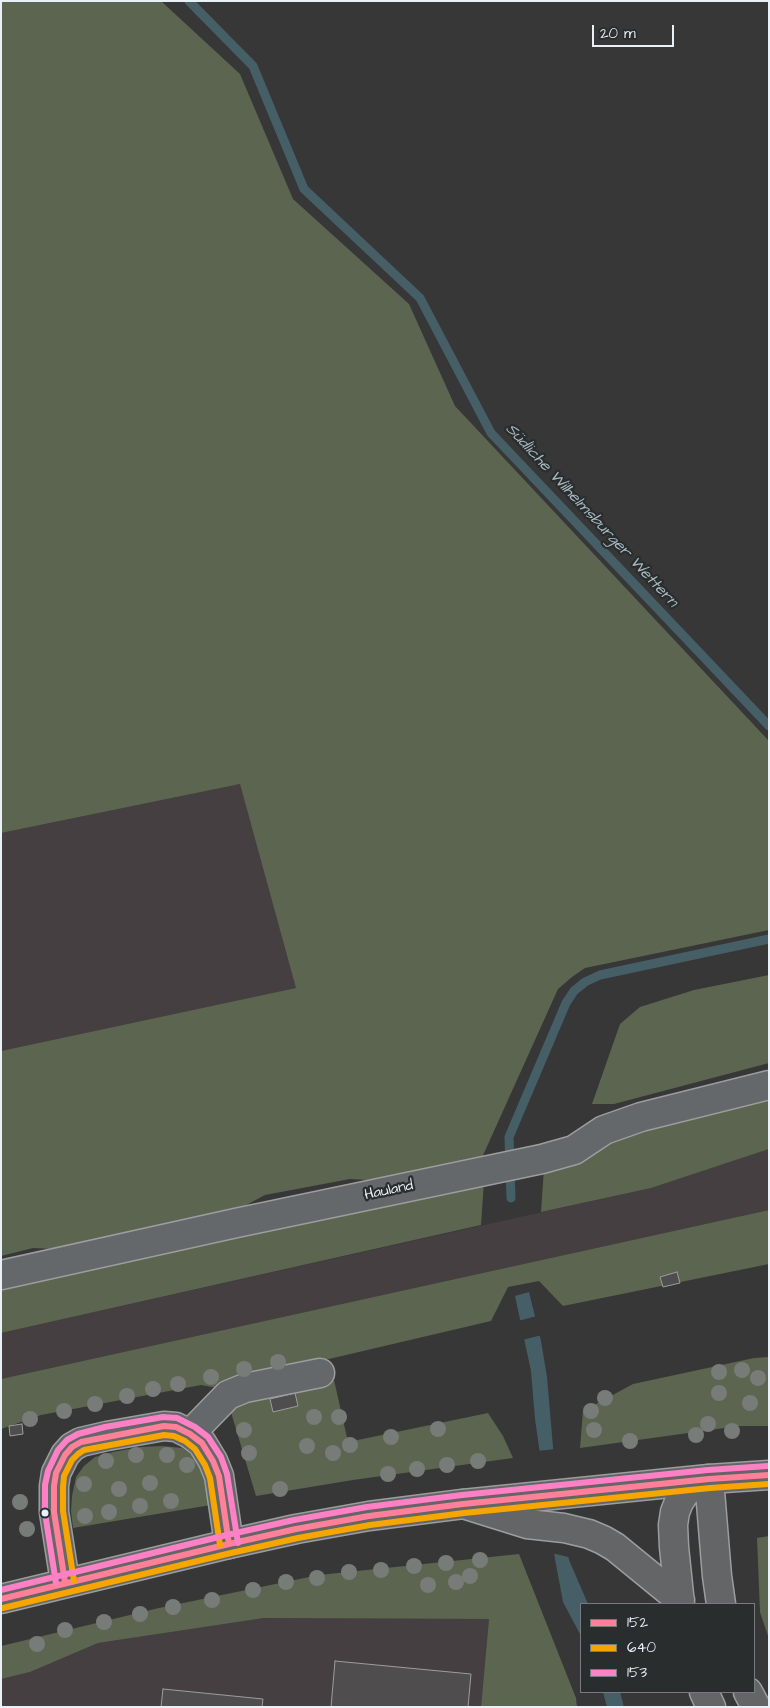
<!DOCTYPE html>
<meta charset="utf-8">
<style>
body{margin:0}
#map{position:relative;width:770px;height:1708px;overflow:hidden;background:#373737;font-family:"Architects Daughter",sans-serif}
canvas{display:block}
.frame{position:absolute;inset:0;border:2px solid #e8f1f8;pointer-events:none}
.legend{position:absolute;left:580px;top:1603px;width:175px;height:90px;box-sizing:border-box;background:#2a2d2e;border:1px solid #767b7f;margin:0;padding:6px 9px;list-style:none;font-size:15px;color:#e8f1f8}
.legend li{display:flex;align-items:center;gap:10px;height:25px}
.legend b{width:25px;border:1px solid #767b7f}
.scale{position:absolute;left:592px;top:25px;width:82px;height:22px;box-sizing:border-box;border:2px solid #e8f1f8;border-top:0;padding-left:6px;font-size:15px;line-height:18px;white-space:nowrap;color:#e8f1f8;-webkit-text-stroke:4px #2a2d2e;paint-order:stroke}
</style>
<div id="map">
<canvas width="770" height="1708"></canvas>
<div class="frame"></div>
<ul class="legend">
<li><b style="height:6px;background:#ff8098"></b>152</li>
<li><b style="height:6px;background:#f7a600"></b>640</li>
<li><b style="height:6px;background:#ff80c5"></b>153</li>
</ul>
<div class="scale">20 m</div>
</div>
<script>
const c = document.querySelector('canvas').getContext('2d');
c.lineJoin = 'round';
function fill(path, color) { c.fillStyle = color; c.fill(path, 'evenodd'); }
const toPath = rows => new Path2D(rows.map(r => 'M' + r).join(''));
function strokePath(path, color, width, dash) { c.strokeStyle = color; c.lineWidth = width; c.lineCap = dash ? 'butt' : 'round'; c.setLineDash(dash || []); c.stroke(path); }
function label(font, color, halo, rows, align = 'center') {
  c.font = font + ' "Architects Daughter",sans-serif'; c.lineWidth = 4.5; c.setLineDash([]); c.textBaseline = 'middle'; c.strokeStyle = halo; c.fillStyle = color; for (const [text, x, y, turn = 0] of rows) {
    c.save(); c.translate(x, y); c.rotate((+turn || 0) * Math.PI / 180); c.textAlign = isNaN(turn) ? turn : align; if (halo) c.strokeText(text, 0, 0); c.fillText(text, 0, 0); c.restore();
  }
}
fill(toPath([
 [240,784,297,988,1,1051,1,833],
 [769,1149,769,1210,1,1379,1,1333,650,1188],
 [264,1618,489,1619,481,1707,1,1707,1,1679,30,1672,98,1643]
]), '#453f42');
fill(toPath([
 [1,1,161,1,240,74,293,199,409,304,455,406,769,741,769,930,585,968,572,977,558,989,480,1162,384,1181,350,1179,265,1195,226,1216,77,1250,33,1248,1,1256,1,1051,296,988,240,784,1,833],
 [769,975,769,1063,614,1104,592,1104,620,1024,640,1007,694,990],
 [769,1093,769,1149,651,1188,541,1212,544,1168,611,1134],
 [484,1181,481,1225,1,1333,1,1282],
 [769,1210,769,1264,563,1306,539,1281,508,1287,491,1321,329,1359,223,1389,201,1385,41,1415,1,1429,1,1379],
 [769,1357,769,1426,739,1426,580,1448,583,1411,633,1384,754,1358],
 [334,1380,348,1442,488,1413,503,1436,513,1458,353,1480,256,1496,230,1409,242,1401,280,1389],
 [162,1446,182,1448,199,1460,207,1478,211,1505,73,1528,71,1511,72,1496,76,1477,84,1466,95,1457,113,1452,141,1447],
 [769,1536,769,1639,760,1612,757,1538],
 [519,1554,576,1698,577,1707,481,1707,489,1619,264,1618,98,1643,30,1672,1,1679,1,1646,159,1608,319,1575]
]), '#5c654f');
fill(toPath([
 [529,1292,541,1341,547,1377,553,1447,569,1560,588,1604,581,1604,581,1636,563,1602,555,1559,535,1419,531,1371,515,1296],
 [603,1692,620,1692,624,1707,607,1707]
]), '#465f67');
fill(toPath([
 [537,1316,542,1335,522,1340,518,1321],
 [556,1449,572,1558,552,1553,537,1451]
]), '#373737');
strokePath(toPath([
 [189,1,253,66,304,189,420,298,491,433,769,726],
 [511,1198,509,1137,566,1003,574,991,585,982,600,975,769,939]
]), '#465f67', 9);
const building = toPath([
 [677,1272,680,1283,663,1287,660,1277,677,1272],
 [295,1393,298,1406,273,1412,270,1399,295,1393],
 [22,1424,23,1434,10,1436,9,1426,22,1424],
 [335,1661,471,1674,468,1707,331,1707,335,1661],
 [163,1689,263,1699,262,1707,161,1707,163,1689]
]);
fill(building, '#504d4e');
strokePath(building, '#9b9d9e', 1);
const minor = toPath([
 [1,1275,236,1223,542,1159,574,1150,604,1130,641,1117,769,1085],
 [190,1434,228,1395,245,1388,320,1373],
 [65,1582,54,1512,54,1486,56,1473,65,1455,72,1447,81,1442,107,1436,164,1426,176,1427,190,1434,202,1443,213,1461,219,1476,229,1544]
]);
const major = toPath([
 [1,1599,229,1544,296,1529,369,1516,463,1504,709,1479,769,1475]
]);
const highway = toPath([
 [463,1504,527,1524,564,1528,589,1534,603,1540,615,1547,680,1600],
 [680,1604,674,1547,673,1525,675,1512,679,1502,685,1493,694,1485,709,1479,717,1576,721,1604],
 [704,1692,711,1707],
 [748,1692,756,1707]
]);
strokePath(minor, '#9b9d9e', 31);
strokePath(major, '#9b9d9e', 31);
strokePath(highway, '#9b9d9e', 31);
strokePath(minor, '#65686b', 28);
strokePath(major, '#646566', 28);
strokePath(highway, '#646566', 28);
strokePath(toPath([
 [65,1582,54,1512,54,1486,56,1473,65,1455,72,1447,81,1442,164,1426,176,1427,190,1434,202,1443,213,1461,219,1476,229,1544],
 [1,1599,229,1544,296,1529,369,1516,463,1504,709,1479,769,1475]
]), '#ff8098', 6);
strokePath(toPath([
 [74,1581,63,1511,63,1487,64,1476,72,1460,78,1454,84,1450,164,1435,174,1436,185,1441,195,1449,205,1465,210,1478,220,1545],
 [3,1608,231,1553,298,1538,370,1525,464,1513,710,1488,769,1484]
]), '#f7a600', 6);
strokePath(toPath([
 [56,1583,45,1513,45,1485,48,1471,58,1450,67,1440,78,1434,105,1427,163,1417,177,1418,195,1427,208,1437,221,1457,227,1474,238,1543],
 [1,1590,227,1535,294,1520,367,1507,462,1495,708,1470,768,1466]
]), '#ff80c5', 6);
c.fillStyle = '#777c78';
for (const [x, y] of [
 [278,1362],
 [244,1369],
 [742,1370],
 [719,1372],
 [211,1377],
 [758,1378],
 [178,1384],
 [153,1389],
 [719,1393],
 [127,1396],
 [605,1398],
 [750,1403],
 [95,1404],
 [64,1411],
 [591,1411],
 [314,1417],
 [339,1417],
 [30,1419],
 [708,1424],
 [438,1429],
 [244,1430],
 [594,1430],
 [732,1431],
 [696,1435],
 [391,1437],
 [630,1441],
 [350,1445],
 [307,1446],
 [249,1453],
 [333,1453],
 [136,1455],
 [167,1455],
 [106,1461],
 [478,1461],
 [187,1465],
 [447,1465],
 [417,1469],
 [388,1474],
 [150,1483],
 [84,1484],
 [119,1489],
 [280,1489],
 [171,1501],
 [20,1502],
 [140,1506],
 [109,1512],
 [85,1516],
 [27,1529],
 [480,1560],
 [446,1563],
 [414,1566],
 [381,1570],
 [349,1572],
 [470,1576],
 [317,1578],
 [286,1582],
 [456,1582],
 [428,1585],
 [253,1590],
 [212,1600],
 [173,1607],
 [140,1614],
 [104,1622],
 [65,1630],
 [37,1644]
]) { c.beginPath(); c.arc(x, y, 8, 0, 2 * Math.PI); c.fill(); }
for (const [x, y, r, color] of [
 [45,1513,4.5,"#e8f1f8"]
]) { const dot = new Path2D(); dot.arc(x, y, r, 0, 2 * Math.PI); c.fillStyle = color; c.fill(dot); strokePath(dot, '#2a2d2e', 2); }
label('15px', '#e8f1f8', '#2a2d2e', [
 ["Hauland",389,1191,-12]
]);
label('italic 16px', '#a8b8c0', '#2a2d2e', [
 ["Südliche Wilhelmsburger Wettern",591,516,47]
]);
</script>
